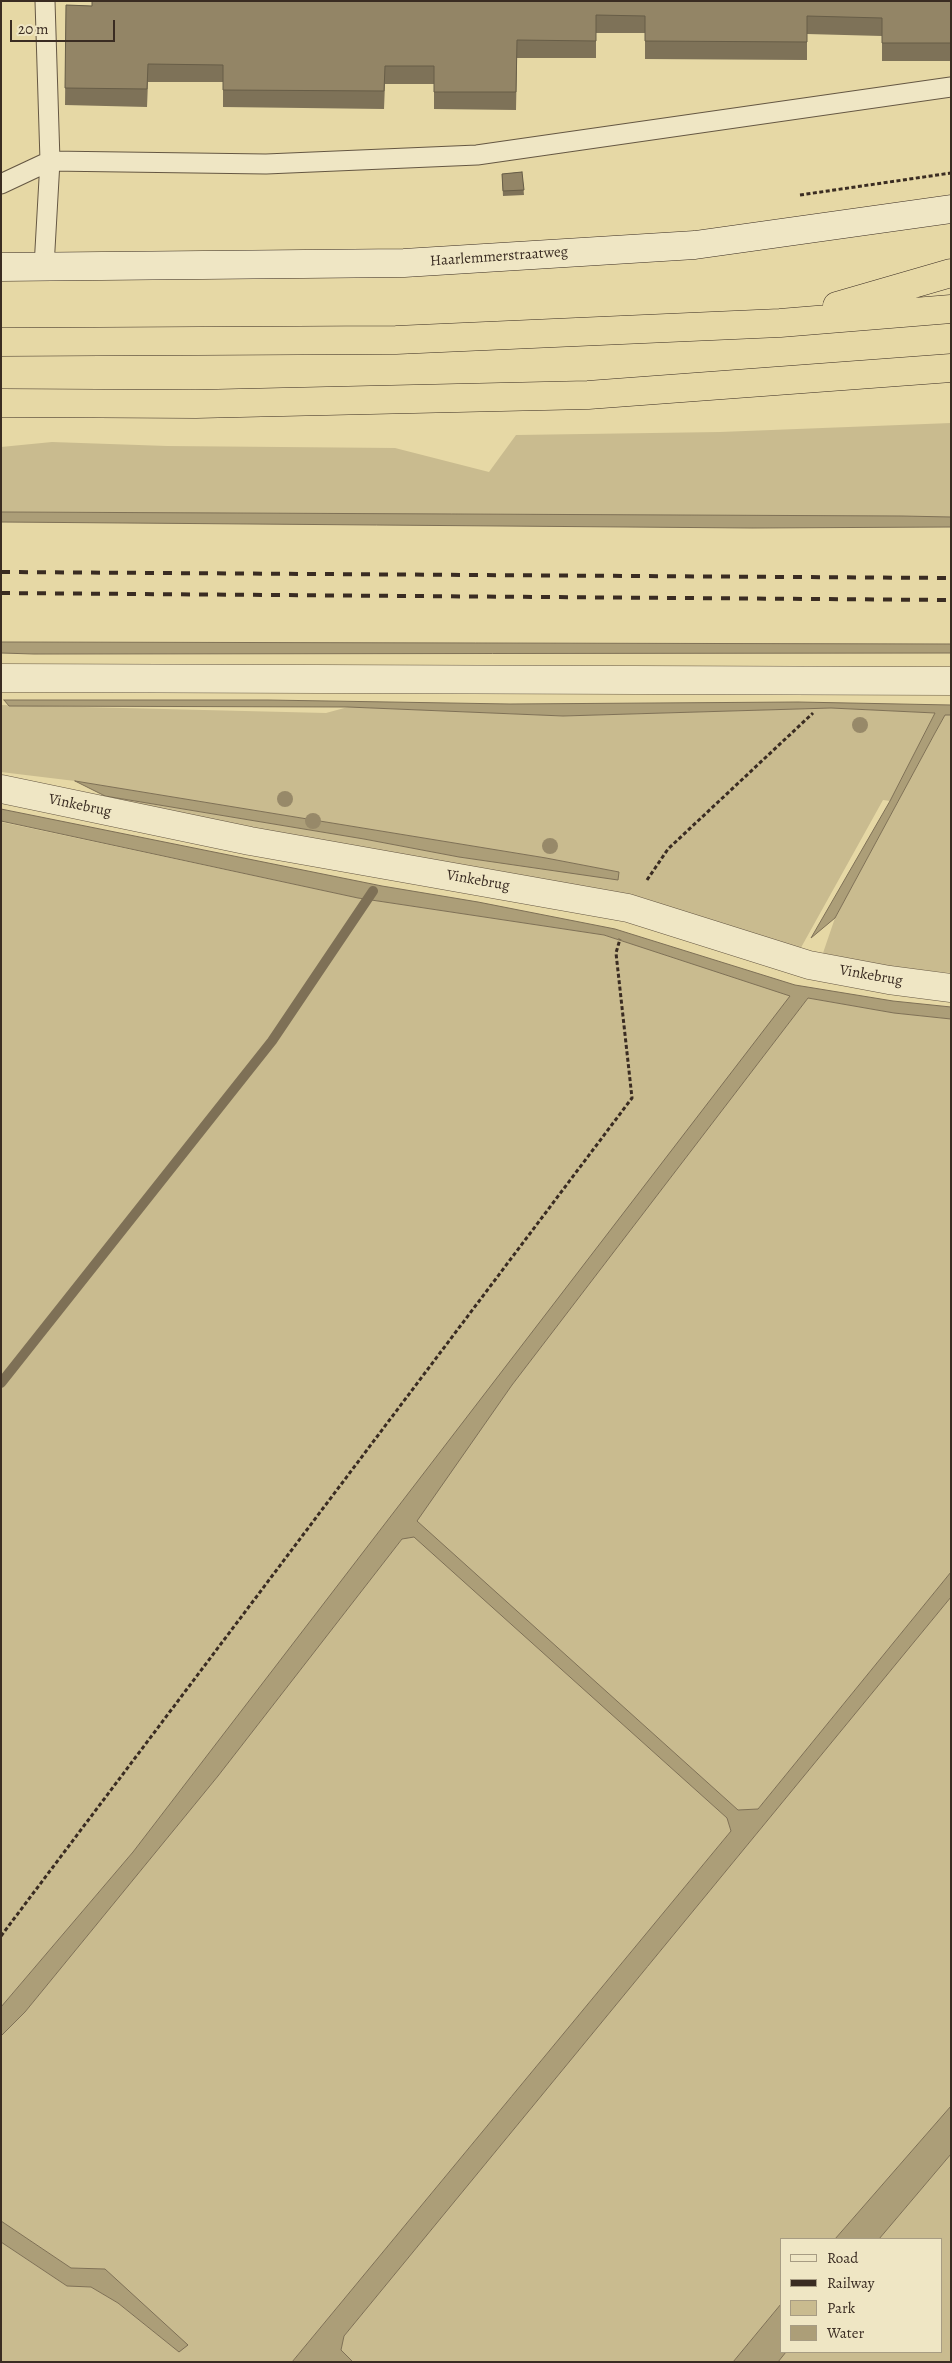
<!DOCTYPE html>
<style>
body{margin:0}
#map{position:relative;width:952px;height:2363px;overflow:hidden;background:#e6d8a5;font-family:Alegreya,serif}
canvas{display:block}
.frame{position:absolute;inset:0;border:2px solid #3a2c22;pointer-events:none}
.legend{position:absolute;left:780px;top:2238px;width:162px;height:115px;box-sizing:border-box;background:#efe6c4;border:1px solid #a79c83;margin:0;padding:6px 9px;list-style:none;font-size:15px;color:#3a2c22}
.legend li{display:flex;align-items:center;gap:10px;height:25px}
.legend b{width:25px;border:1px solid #a79c83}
.scale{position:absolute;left:10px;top:20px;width:105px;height:22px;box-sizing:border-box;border:2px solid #3a2c22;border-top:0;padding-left:6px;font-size:15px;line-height:18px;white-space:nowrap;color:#3a2c22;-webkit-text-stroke:4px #efe6c4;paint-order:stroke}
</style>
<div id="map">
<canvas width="952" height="2363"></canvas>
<div class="frame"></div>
<ul class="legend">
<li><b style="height:6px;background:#efe6c4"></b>Road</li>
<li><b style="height:6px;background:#3a2c22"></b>Railway</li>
<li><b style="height:14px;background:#c9bb8f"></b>Park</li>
<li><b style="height:14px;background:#ac9e78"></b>Water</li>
</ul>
<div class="scale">20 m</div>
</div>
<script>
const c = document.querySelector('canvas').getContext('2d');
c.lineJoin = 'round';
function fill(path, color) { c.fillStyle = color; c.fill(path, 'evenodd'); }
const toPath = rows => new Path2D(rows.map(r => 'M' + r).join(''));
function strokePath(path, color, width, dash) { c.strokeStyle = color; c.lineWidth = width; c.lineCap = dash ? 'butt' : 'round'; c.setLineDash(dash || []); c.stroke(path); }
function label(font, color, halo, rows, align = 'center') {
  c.font = font + ' Alegreya,serif'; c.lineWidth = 5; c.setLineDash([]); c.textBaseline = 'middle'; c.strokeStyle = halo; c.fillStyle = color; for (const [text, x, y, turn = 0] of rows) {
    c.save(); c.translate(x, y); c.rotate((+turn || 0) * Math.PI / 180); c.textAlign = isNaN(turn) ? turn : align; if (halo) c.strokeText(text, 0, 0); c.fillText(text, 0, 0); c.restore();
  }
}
fill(toPath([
 [951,423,951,517,1,512,1,447,52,442,167,446,395,448,489,472,516,435,720,432],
 [1,705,326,713,348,707,563,716,831,708,935,713,890,801,883,800,798,953,644,898,584,893,73,799,105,796,364,839,459,857,618,879,619,872,546,858,75,781,1,772],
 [945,715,951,715,951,973,885,966,823,953,835,918],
 [1,822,358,898,604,935,791,996,133,1852,1,2007],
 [808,998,894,1013,951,1019,951,1572,758,1809,738,1810,416,1521,512,1385],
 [414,1536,727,1818,731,1831,292,2362,1,2362,1,2242,67,2286,91,2287,118,2303,179,2352,105,2269,71,2268,1,2221,1,2036,25,2012,218,1776,402,1539],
 [951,1597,951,2106,835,2239,781,2239,781,2304,733,2362,353,2362,341,2350,344,2336],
 [951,2154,951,2362,778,2362,786,2352,941,2352,941,2239,879,2239]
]), '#c9bb8f');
const water = toPath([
 [1,512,902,516,951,517,951,527,752,528,1,522,1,512],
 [1,642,951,644,951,653,34,654,1,653,1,642],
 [4,700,268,700,510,704,798,702,951,705,951,715,945,715,935,733,835,918,811,938,890,801,935,713,831,708,563,716,348,707,9,706,4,700],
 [75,781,546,858,619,872,618,880,459,857,364,839,105,796,75,781],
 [1,809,382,886,478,902,615,929,795,985,893,1001,951,1007,951,1019,894,1013,808,998,512,1385,417,1521,738,1810,758,1809,951,1572,951,1597,344,2336,341,2350,353,2362,292,2362,731,1831,727,1818,414,1537,402,1539,218,1776,25,2012,1,2036,1,2007,133,1852,790,996,604,935,358,898,1,821,1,809],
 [951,2106,951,2154,879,2239,835,2239,951,2106],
 [1,2221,71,2268,105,2269,188,2345,179,2352,118,2303,91,2287,67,2286,1,2242,1,2221],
 [781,2304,781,2352,786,2352,778,2362,733,2362,781,2304]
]);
fill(water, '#ac9e78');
strokePath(water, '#7e7056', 1);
strokePath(toPath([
 [1,1383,272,1041,373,891]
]), '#7e7056', 10);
const service = toPath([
 [1,184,50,161,266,164,477,155,951,87],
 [44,267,50,161,45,1]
]);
const minor = toPath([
 [1,678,951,681],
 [1,789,250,841,628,908,809,965,889,980,951,988]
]);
const secondary = toPath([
 [1,267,404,263,695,245,951,209]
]);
const motorway = toPath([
 [837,306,951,273],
 [1,342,396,340,780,323,951,309],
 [1,403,196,404,588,395,951,368]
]);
strokePath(service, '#655743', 21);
strokePath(minor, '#655743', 29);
strokePath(secondary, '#3a2c22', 29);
strokePath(motorway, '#3a2c22', 29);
strokePath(toPath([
 [800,195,951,173],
 [647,880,668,849,813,713],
 [1,1936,632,1098,616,953,620,939]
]), '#3a2c22', 3, [4, 2.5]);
strokePath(service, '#efe6c4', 19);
strokePath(minor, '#efe6c4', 28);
strokePath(secondary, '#efe6c4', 28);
strokePath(motorway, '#e6d8a5', 28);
strokePath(toPath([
 [1,572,951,578],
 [1,593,951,600]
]), '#3a2c22', 4, [9, 9]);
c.fillStyle = '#978969';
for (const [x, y] of [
 [860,725],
 [285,799],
 [313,821],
 [550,846]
]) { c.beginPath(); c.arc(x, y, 8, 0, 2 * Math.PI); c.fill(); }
fill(toPath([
 [951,1,951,61,882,61,882,36,807,34,807,60,645,59,645,33,596,33,596,58,517,58,516,110,434,109,434,84,385,84,384,109,223,107,223,82,148,82,147,107,65,105,66,5,92,6],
 [522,172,524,195,503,196,502,174]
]), '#7e7258');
const building = toPath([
 [92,1,951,1,951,43,882,43,882,18,807,16,807,42,645,41,645,16,596,15,596,41,517,40,516,92,434,92,434,66,385,66,384,91,223,90,223,65,148,64,147,89,65,88,66,5,92,6,92,1],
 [522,172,524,190,503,191,502,174,522,172]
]);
fill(building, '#938566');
strokePath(building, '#675d47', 1);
label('15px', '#3a2c22', '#efe6c4', [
 ["Haarlemmerstraatweg",499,257,-4],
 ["Vinkebrug",80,806,12],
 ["Vinkebrug",478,881,10],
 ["Vinkebrug",871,976,10]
]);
</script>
